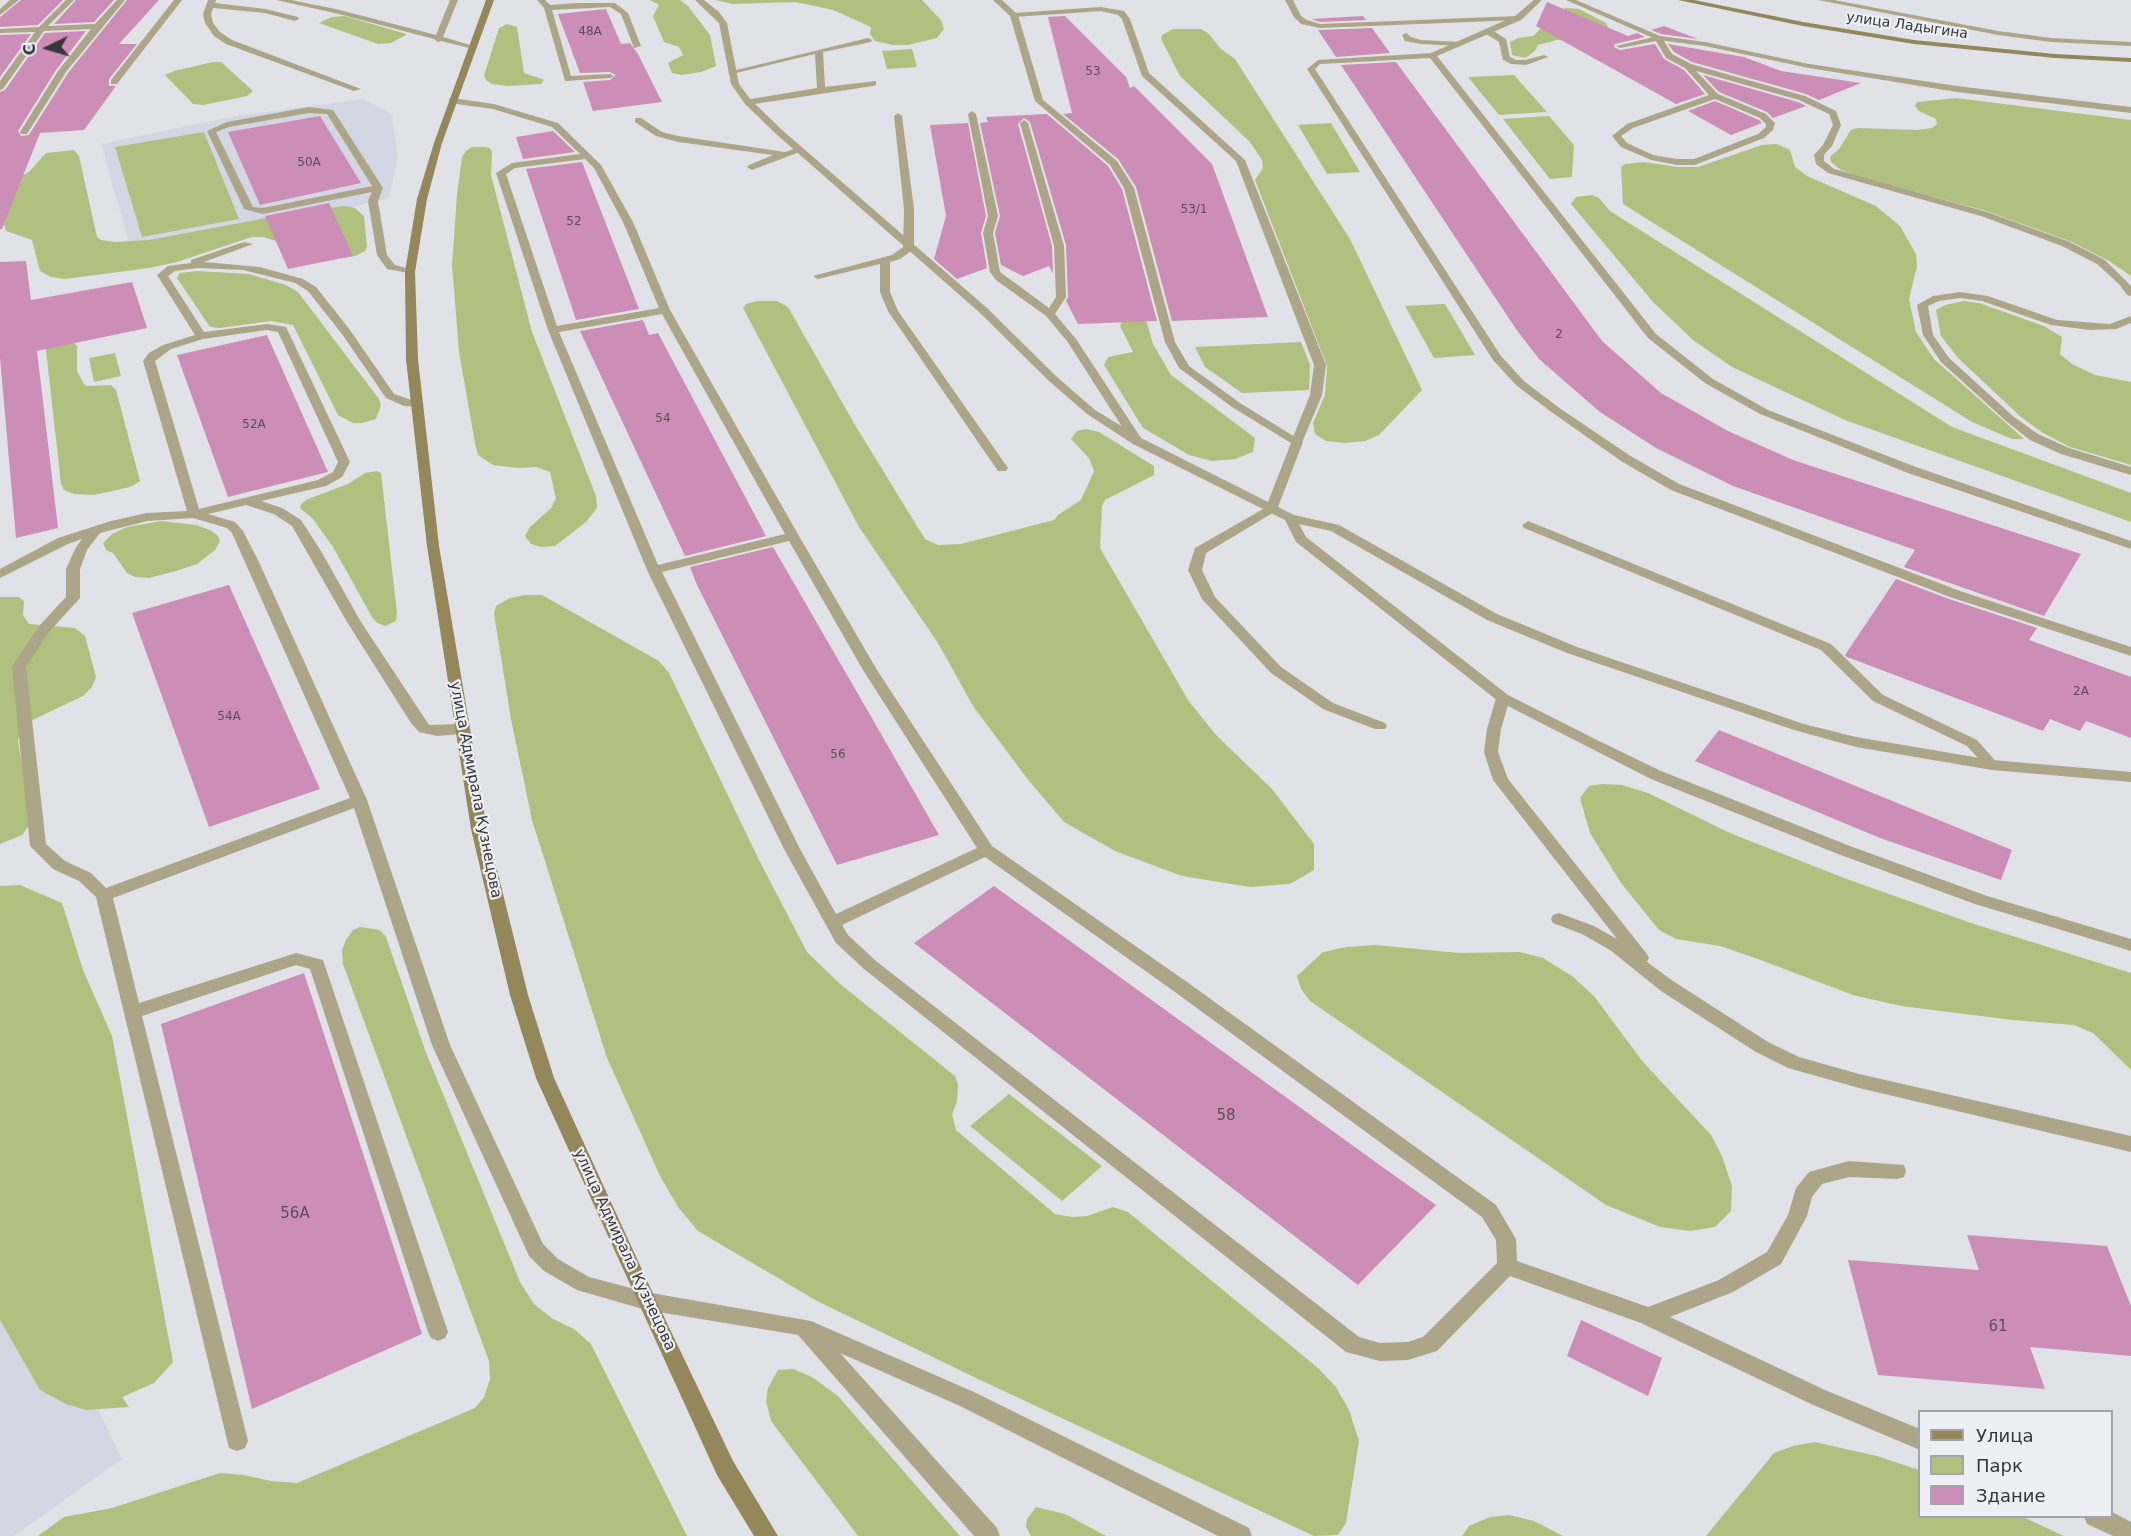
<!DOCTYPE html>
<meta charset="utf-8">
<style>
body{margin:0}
#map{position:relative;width:2131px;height:1536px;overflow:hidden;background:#e0e2e7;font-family:"DejaVu Sans",sans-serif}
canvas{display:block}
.legend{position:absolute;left:1918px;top:1410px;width:195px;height:108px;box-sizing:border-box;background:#edeff5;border:2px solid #a4a5aa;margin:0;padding:8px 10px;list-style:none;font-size:18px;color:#363739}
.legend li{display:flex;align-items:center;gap:12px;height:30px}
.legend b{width:30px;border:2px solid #a4a5aa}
.north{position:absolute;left:18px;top:18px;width:60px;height:60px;-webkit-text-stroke:4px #edeff5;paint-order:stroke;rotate:265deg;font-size:16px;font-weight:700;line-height:24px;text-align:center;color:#363739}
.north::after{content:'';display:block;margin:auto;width:21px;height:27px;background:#363739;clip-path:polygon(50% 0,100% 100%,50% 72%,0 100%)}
</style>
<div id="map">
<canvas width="2131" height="1536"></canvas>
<ul class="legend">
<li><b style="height:8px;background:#94875a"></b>Улица</li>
<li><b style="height:16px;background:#b0c17f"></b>Парк</li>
<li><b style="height:16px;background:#cc8eb7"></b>Здание</li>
</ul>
<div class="north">С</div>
</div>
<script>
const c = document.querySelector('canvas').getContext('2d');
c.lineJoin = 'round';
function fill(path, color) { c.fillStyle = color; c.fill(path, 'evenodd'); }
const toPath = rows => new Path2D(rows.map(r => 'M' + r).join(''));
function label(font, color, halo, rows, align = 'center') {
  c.font = font + ' "DejaVu Sans",sans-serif'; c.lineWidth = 4.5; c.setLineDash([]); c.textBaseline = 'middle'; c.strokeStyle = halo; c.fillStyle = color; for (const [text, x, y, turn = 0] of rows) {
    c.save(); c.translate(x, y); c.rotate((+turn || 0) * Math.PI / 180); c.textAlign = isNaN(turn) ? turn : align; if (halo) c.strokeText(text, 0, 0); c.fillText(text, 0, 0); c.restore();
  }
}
fill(toPath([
 [363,99,392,114,398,158,389,198,174,254,131,250,101,144,236,116],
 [0,1206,122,1459,14,1536,0,1536]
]), '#d3d7e4');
fill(toPath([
 [650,0,680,0,688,6,710,35,716,66,701,72,682,75,672,73,668,63,683,55,679,47,664,42,653,16,659,5],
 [715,0,922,0,941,20,944,29,937,38,908,45,893,45,875,41,870,34,871,27,833,10,796,2,733,4],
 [1566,8,1579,9,1606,23,1608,28,1571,41,1557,40,1538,45,1535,51,1525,58,1512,55,1510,42,1518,38,1533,36,1560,10],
 [345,16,406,34,406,35,391,43,378,44,319,23,332,17],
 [507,24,517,27,524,73,542,79,544,80,541,84,508,86,492,84,486,80,484,76,499,28],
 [1173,29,1201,29,1208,33,1221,49,1235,59,1350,239,1422,390,1379,435,1365,441,1346,443,1326,441,1315,434,1313,423,1325,395,1327,366,1255,180,1263,168,1262,160,1250,142,1180,76,1161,39,1162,35],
 [912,49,917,67,887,69,882,51],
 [213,62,221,62,253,91,247,96,203,105,193,104,165,75,174,71],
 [1514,75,1547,112,1499,115,1468,77],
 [1956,98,2131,120,2131,276,2109,261,2072,242,1986,211,1860,177,1841,170,1831,162,1830,157,1839,149,1851,130,1858,128,1917,130,1932,128,1937,124,1936,119,1919,111,1915,106,1917,102],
 [1549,116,1574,145,1572,177,1550,179,1503,119],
 [1331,123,1360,172,1327,174,1298,125],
 [204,132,239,219,142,237,115,147],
 [1777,144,1790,150,1795,167,1807,176,1876,206,1900,226,1916,254,1917,266,1909,299,1916,332,1934,359,2024,439,2012,439,1972,422,1623,204,1621,167,1625,164,1644,162,1677,167,1698,167,1762,145],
 [472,147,485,147,490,148,492,152,491,175,532,332,596,496,597,508,586,522,555,546,541,547,531,544,525,536,530,527,551,508,556,498,550,472,536,467,518,468,493,465,478,455,475,443,459,352,452,265,457,195,462,157,466,151],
 [74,150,79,156,97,237,101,240,115,242,149,240,293,213,344,206,355,208,364,216,367,247,365,251,355,256,335,259,263,237,252,237,177,262,149,268,65,279,51,277,40,271,32,240,6,231,4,224,10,192,21,176,29,172,46,153],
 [1592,195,1599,198,1610,211,1952,427,2131,493,2131,522,1845,420,1732,367,1693,340,1653,302,1571,204,1576,197],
 [197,271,249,274,286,285,298,292,379,399,381,406,376,419,362,423,353,423,338,415,293,325,271,321,220,328,210,327,177,278,180,273],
 [758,301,777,301,788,307,855,425,925,539,938,545,961,544,1054,520,1058,515,1081,500,1094,471,1089,458,1071,439,1077,431,1087,429,1099,432,1154,466,1154,475,1105,500,1102,506,1100,548,1188,700,1216,735,1272,789,1314,844,1314,870,1290,884,1250,887,1182,876,1115,851,1064,822,1029,781,973,706,938,643,859,527,743,308,746,304],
 [1964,301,1979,303,2044,326,2062,337,2060,354,2072,364,2095,375,2131,382,2131,465,2070,447,2043,433,2021,417,1958,358,1941,336,1936,310,1945,305],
 [1445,304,1475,355,1434,358,1405,306],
 [1123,319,1146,320,1153,344,1171,375,1255,438,1253,452,1235,459,1212,461,1189,455,1143,428,1104,365,1108,357,1133,352,1120,326],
 [45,341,72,341,77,346,77,371,84,384,87,386,111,385,116,390,140,481,130,487,94,495,74,494,64,490,61,484],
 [1301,342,1310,365,1309,390,1242,393,1205,367,1195,347],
 [115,353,121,376,94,382,89,358],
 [377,471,381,473,397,613,396,621,385,626,377,623,372,617,333,547,313,519,300,508,301,504,308,499,348,484,365,473],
 [161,521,196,525,210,530,218,536,220,541,215,550,197,564,176,571,149,578,135,577,127,573,113,553,106,550,103,543,112,534,127,527],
 [525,595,542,595,659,661,669,673,760,862,807,952,840,984,955,1076,958,1085,957,1102,952,1114,956,1130,1055,1214,1072,1217,1087,1216,1113,1207,1128,1212,1318,1368,1336,1387,1349,1410,1359,1441,1346,1523,1338,1535,1314,1536,976,1378,817,1301,698,1231,678,1207,660,1176,607,1058,532,820,511,719,494,614,496,606,510,598],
 [0,597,19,597,24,601,23,615,29,624,75,628,85,636,96,677,92,687,83,696,22,725,18,741,32,822,22,835,0,844],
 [1602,784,1622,785,1648,793,1730,833,1844,878,1971,923,2131,973,2131,1070,2093,1033,2074,1025,2013,1020,1901,1006,1853,995,1758,959,1720,946,1676,939,1659,930,1621,883,1590,833,1580,798,1589,786],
 [20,885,62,903,83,970,112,1036,173,1362,154,1383,122,1397,129,1407,86,1410,66,1404,40,1390,0,1320,0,886],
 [360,927,380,930,386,937,425,1050,520,1282,534,1304,553,1319,574,1329,591,1344,687,1536,38,1536,64,1517,112,1508,220,1473,244,1475,271,1481,297,1483,475,1408,484,1397,490,1379,489,1361,343,964,342,950,346,940,353,930],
 [1376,945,1459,953,1520,952,1543,958,1572,976,1594,996,1643,1062,1711,1135,1722,1156,1732,1186,1731,1211,1715,1227,1690,1231,1660,1227,1606,1205,1310,1001,1301,989,1297,976,1323,952,1346,947],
 [1009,1094,1102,1166,1062,1201,970,1126],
 [793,1369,812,1377,838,1396,960,1536,858,1536,771,1421,766,1401,768,1388,778,1370],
 [1815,1442,1877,1456,1919,1470,1920,1516,2023,1517,2064,1536,1706,1536,1774,1453,1793,1446],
 [1036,1507,1065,1514,1106,1536,1031,1536,1026,1527,1027,1519],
 [1509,1515,1534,1521,1563,1536,1462,1536,1469,1526,1490,1517]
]), '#b0c17f');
fill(toPath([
 [21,0,63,0,38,25,0,27,0,17],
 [76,0,114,0,94,22,54,24],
 [127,0,159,0,119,44,137,44,109,79,109,86,116,86,84,130,40,133,2,229,0,229,0,92,5,90,45,33,86,31,56,70,18,131,21,136,29,135,68,73],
 [1547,2,1628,36,1637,33,1645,37,1615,44,1614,47,1620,50,1655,44,1664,59,1684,70,1705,94,1676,104,1536,26],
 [606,9,621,44,630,43,638,54,662,102,593,111,583,82,610,80,616,75,610,72,580,73,558,14],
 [1065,16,1126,77,1130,88,1134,86,1212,164,1268,317,1172,321,1136,187,1118,159,1063,114,1072,113,1048,17],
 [1363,16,1366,20,1320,22,1311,19],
 [1664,26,1698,39,1661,34,1651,30],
 [1372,28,1390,53,1336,57,1318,30],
 [31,34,0,77,0,35],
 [1668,44,1744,57,1781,71,1861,83,1819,100,1806,94,1692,62,1674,52],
 [1396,62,1602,341,1661,393,1728,431,1793,460,2081,554,2044,616,1904,567,1915,550,1733,486,1656,448,1600,412,1539,359,1516,329,1341,65],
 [1703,75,1798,102,1806,106,1773,118,1767,112,1719,92],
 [1715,101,1759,120,1762,123,1731,135,1688,111],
 [1047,114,1108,166,1122,189,1157,321,1078,324,1066,301,1068,297,1066,245,1030,122,1024,118,1018,124,1052,246,1053,273,1049,266,1023,276,1001,265,995,233,1000,216,980,123,988,122,986,117],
 [320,116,361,183,260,205,228,132],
 [968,123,986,216,981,233,987,268,957,279,934,259,946,216,930,125],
 [553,131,575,152,523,159,516,137],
 [582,162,639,309,576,320,526,169],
 [329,203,353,256,288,269,265,216],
 [26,261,31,300,132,282,147,328,37,351,58,528,16,538,0,358,0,262],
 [643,320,649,335,658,333,766,536,685,556,580,331],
 [267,335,328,472,228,497,177,355],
 [773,547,869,713,939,835,837,865,697,585,690,567],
 [1896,579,1949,599,2037,628,2029,640,2131,677,2131,738,2086,721,2080,731,2050,719,2043,731,1847,657,1845,655],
 [229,585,320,789,209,827,132,613],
 [1719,730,2012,850,2001,880,1880,838,1695,761],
 [994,886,1381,1166,1436,1205,1358,1285,914,943],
 [304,973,422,1334,252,1409,161,1024],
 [1967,1235,2107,1246,2131,1306,2131,1356,2030,1347,2045,1389,1878,1375,1848,1260,1979,1270],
 [1581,1320,1662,1358,1648,1396,1567,1356]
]), '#cc8eb7');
fill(toPath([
 [10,0,19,0,0,15,0,9,10,0],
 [66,0,74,0,48,26,95,24,117,0,125,0,66,72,27,134,21,134,20,132,58,71,91,29,44,31,3,89,0,90,0,81,35,32,0,33,0,29,39,27,66,0],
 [174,0,182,0,117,84,111,84,111,80,174,0],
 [208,0,216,0,215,3,265,9,298,17,299,19,295,21,265,13,213,8,211,14,213,23,220,32,232,40,361,89,354,91,226,44,214,36,205,23,203,14,208,0],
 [276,0,291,0,340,10,436,35,450,0,458,0,443,37,477,47,473,49,441,41,438,42,434,39,339,14,276,0],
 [537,0,545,0,550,5,577,3,615,3,628,13,641,46,634,48,621,14,610,7,552,10,571,76,610,74,614,76,610,78,565,81,544,8,537,0],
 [1285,0,1293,0,1301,16,1307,20,1320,24,1518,16,1522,18,1518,20,1320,28,1301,24,1294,17,1285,0],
 [1818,0,1834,0,1998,31,2051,38,2131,42,2131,46,2051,42,1998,35,1818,0],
 [1101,7,1124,11,1130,19,1149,73,1245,160,1326,365,1322,395,1301,445,1297,446,1291,442,1310,395,1314,365,1236,161,1142,76,1122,19,1118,15,1101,11,1014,17,1010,15,1014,13,1101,7],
 [1486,30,1492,30,1506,39,1510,57,1516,60,1525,60,1544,55,1548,57,1526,65,1511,64,1503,60,1499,42,1486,34,1486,30],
 [1406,33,1411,37,1421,40,1459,42,1463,44,1459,46,1421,44,1405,41,1402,35,1406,33],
 [1658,36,1661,36,1672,54,1691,64,1805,96,1836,111,1841,125,1832,146,1824,155,1824,161,1834,169,1987,212,2070,242,2105,260,2131,286,2131,296,2127,295,2119,284,2097,264,2062,246,1981,216,1828,173,1816,164,1814,155,1823,145,1833,125,1829,114,1799,100,1696,71,1718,94,1766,114,1775,123,1773,130,1764,138,1695,165,1677,165,1651,160,1621,147,1612,136,1627,124,1709,95,1685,68,1666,58,1656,41,1620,48,1616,46,1658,36],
 [1715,99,1760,118,1766,124,1766,127,1758,134,1694,159,1677,159,1653,155,1627,143,1621,136,1633,128,1715,99],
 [868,38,872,40,871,42,823,52,825,87,876,81,876,85,873,86,748,105,745,104,745,100,817,88,815,54,732,74,728,72,868,38],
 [452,98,494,104,558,123,601,165,633,222,670,310,799,536,877,670,992,846,1187,982,1496,1205,1516,1239,1517,1261,1648,1307,1719,1280,1767,1252,1788,1215,1796,1188,1809,1172,1849,1161,1904,1165,1906,1171,1904,1177,1897,1179,1849,1177,1822,1184,1812,1197,1807,1216,1781,1264,1733,1292,1670,1317,1825,1390,1920,1429,1920,1450,1811,1404,1641,1323,1510,1276,1437,1351,1408,1360,1380,1361,1346,1352,864,969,836,943,784,849,647,570,548,330,496,173,512,163,580,154,552,127,493,109,449,103,449,99,452,98],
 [585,159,594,168,623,222,659,308,557,326,506,174,515,168,585,159],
 [662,314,785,534,658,565,559,332,662,314],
 [789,541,863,670,977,848,836,914,800,849,662,572,789,541],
 [985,857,1175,992,1482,1217,1496,1240,1497,1263,1423,1337,1408,1342,1380,1343,1359,1337,876,961,848,935,842,925,985,857],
 [309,107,333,110,383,188,378,201,387,255,395,265,414,270,414,274,387,269,377,255,368,201,372,192,263,214,244,209,207,131,227,122,309,107],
 [309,113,327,114,372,186,263,208,253,207,216,132,229,127,309,113],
 [972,111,976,114,998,216,993,233,1000,272,1049,308,1056,297,1054,246,1020,123,1024,120,1028,123,1064,246,1066,297,1055,314,1076,339,1143,441,1141,444,1133,444,1067,341,1046,316,996,280,990,272,983,233,988,216,968,114,972,111],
 [898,113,902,116,914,209,914,244,911,251,900,259,890,262,890,292,898,311,1008,468,1006,471,998,471,888,311,880,292,880,264,818,279,813,276,892,255,903,247,904,209,894,116,898,113],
 [635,118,641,118,662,132,678,136,785,152,800,147,805,150,752,170,747,167,749,165,773,155,678,142,656,136,635,122,635,118],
 [244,242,253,244,204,262,260,267,303,279,316,287,350,330,394,394,424,404,418,407,404,406,386,398,342,334,308,291,295,283,243,270,198,268,175,271,168,276,204,332,267,324,286,327,287,329,350,462,342,477,326,486,261,501,282,508,301,520,321,551,361,622,429,725,461,724,468,729,461,734,437,736,419,732,411,723,347,622,292,526,274,514,246,505,208,514,235,522,243,531,258,560,367,800,450,1045,543,1244,558,1259,589,1277,646,1292,811,1321,974,1392,1249,1528,1252,1536,1218,1536,960,1406,840,1353,997,1528,1000,1536,974,1536,798,1335,646,1310,577,1290,544,1271,529,1256,432,1045,354,808,113,898,139,1003,296,953,323,960,448,1332,445,1338,438,1341,431,1338,428,1332,310,969,296,965,142,1016,248,1441,245,1448,237,1451,229,1448,96,897,79,881,53,869,30,846,12,667,39,626,66,597,66,569,75,549,82,539,68,544,0,578,0,569,58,538,111,521,147,513,187,511,143,361,149,353,163,345,195,335,157,275,168,266,191,263,191,260,244,242],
 [267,330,278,332,338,462,333,472,318,480,199,509,155,361,171,349,203,339,267,330],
 [193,518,227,528,232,533,350,798,106,888,91,873,65,861,46,844,26,667,49,632,80,598,80,569,87,550,100,533,147,521,193,518],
 [1960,292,1988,296,2057,320,2110,324,2131,316,2131,323,2116,329,2090,330,2051,325,1982,301,1960,298,1939,301,1928,306,1933,335,1949,358,2014,417,2038,434,2069,448,2131,467,2131,475,2061,454,2030,440,2006,421,1941,362,1923,335,1917,305,1933,296,1960,292],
 [1272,504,1278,508,1276,511,1206,553,1202,570,1215,597,1281,667,1333,703,1385,723,1387,726,1385,729,1375,729,1323,709,1271,673,1202,599,1188,570,1195,548,1272,504],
 [1528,521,1831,644,1883,695,1977,740,1999,765,1992,770,1987,768,1967,746,1873,701,1821,650,1524,528,1522,525,1528,521],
 [1503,694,1510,698,1501,729,1498,752,1508,779,1647,954,1649,958,1647,962,1673,981,1768,1042,1799,1057,1859,1074,2131,1136,2131,1152,1859,1088,1788,1068,1756,1052,1661,991,1610,950,1582,934,1553,923,1551,919,1553,915,1559,913,1594,926,1617,939,1493,780,1484,752,1487,729,1496,698,1503,694],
 [2112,1512,2131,1522,2131,1536,2113,1536,2087,1524,2084,1516,2112,1516,2112,1512]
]), '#ada588');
fill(toPath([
 [695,0,704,0,719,12,727,23,739,84,751,100,781,129,987,308,1057,377,1095,410,1141,438,1268,502,1291,443,1232,407,1179,368,1165,342,1124,188,1110,165,1035,101,1010,16,993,0,1002,0,1018,15,1043,100,1117,161,1134,188,1175,342,1189,366,1240,403,1303,442,1278,507,1294,515,1339,525,1497,614,1577,647,1804,724,1856,737,1992,760,2131,772,2131,782,1992,770,1856,747,1794,730,1567,653,1487,620,1331,531,1299,524,1306,537,1508,695,1597,740,1661,771,1850,846,1987,896,2131,939,2131,951,1975,904,1838,854,1651,779,1498,701,1296,542,1285,520,1133,444,1087,414,1049,381,979,312,775,133,745,104,731,84,719,23,695,0],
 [1534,0,1542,0,1521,20,1437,56,1656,334,1713,379,1768,410,1916,467,2131,541,2131,549,1908,473,1760,414,1705,383,1648,338,1430,58,1320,64,1315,69,1501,356,1524,381,1558,407,1629,455,1679,484,1960,591,2131,647,2131,656,1950,597,1671,490,1621,461,1550,411,1516,385,1493,360,1307,69,1318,60,1431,53,1515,16,1534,0],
 [1566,0,1576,0,1660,36,1705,42,1809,64,1957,86,2131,107,2131,113,1957,92,1809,68,1705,46,1658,40,1566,0]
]), '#ada588');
fill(toPath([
 [486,0,494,0,442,143,427,199,415,272,418,359,439,546,487,829,528,995,554,1078,655,1298,733,1461,778,1536,754,1536,717,1475,536,1078,510,995,471,829,427,546,406,359,405,272,417,199,434,143,486,0],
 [1678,0,1694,0,1803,22,1914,40,2055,54,2131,58,2131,62,2055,58,1914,44,1803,26,1678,0]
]), '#94875a');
label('12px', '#5c4d58', null, [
 ["48А",590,32],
 ["53",1093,72],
 ["50А",309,163],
 ["53/1",1194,210],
 ["52",574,222],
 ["2",1559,335],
 ["54",663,419],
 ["52А",254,425],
 ["2А",2081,692],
 ["54А",229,717],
 ["56",838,755]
]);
label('14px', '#363739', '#edeff5', [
 ["улица Ладыгина",1907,26,8]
]);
label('15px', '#363739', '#edeff5', [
 ["улица Адмирала Кузнецова",475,790,79],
 ["улица Адмирала Кузнецова",624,1250,65]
]);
label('15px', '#5c4d58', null, [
 ["58",1226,1116],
 ["56А",295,1214],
 ["61",1998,1327]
]);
</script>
